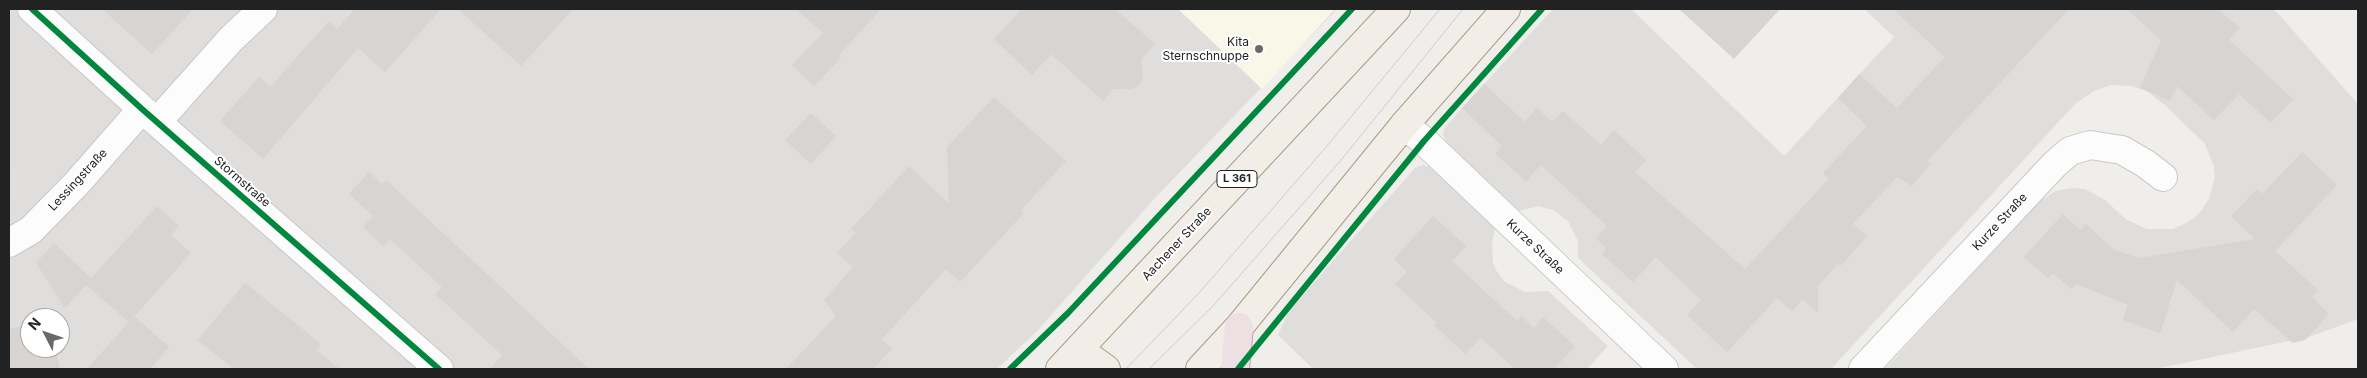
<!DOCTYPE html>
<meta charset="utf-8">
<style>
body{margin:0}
#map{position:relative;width:2367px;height:378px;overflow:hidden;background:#f0eeeb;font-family:Inter,sans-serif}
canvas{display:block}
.frame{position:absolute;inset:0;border:10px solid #222;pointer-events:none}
.north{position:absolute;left:20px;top:308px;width:50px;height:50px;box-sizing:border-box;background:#fff;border:1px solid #a7a7a7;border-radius:50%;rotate:311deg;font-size:14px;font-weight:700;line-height:20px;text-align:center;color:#222}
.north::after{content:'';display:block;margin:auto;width:18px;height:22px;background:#6a6968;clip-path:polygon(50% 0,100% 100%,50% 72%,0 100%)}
</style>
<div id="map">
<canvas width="2367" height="378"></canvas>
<div class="frame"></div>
<div class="north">N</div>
</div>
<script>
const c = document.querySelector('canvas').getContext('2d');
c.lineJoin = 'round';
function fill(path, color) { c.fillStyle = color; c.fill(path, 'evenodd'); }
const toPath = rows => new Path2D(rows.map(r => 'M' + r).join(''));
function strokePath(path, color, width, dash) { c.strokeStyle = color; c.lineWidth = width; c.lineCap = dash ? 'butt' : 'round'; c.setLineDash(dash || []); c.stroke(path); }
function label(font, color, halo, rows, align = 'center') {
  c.font = font + ' Inter,sans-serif'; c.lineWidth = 4; c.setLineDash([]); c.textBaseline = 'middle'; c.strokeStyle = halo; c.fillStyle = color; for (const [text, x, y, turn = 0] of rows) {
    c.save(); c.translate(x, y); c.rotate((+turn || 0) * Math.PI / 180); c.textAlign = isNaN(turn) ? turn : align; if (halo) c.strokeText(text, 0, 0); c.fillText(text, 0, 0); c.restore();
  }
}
fill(toPath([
 [9,9,1337,9,1155,198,1038,330,997,369,9,369],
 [30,318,60,318,60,348,30,348],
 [1553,9,1631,9,1784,156,1894,37,1864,9,2274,9,2358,104,2358,319,2293,343,2289,341,2155,369,1885,369,2040,201,2055,191,2070,188,2085,189,2105,200,2127,220,2147,229,2173,229,2188,222,2199,214,2209,199,2215,176,2214,167,2205,144,2167,107,2147,91,2131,86,2111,85,2094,91,2076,103,1831,369,1697,369,1578,258,1578,241,1568,221,1553,210,1539,206,1519,211,1448,145,1443,135,1444,129,1462,108],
 [1423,165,1430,167,1495,228,1492,244,1493,262,1496,270,1505,282,1525,292,1548,291,1608,346,1587,369,1313,369,1278,335,1287,315,1296,303,1415,168]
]), '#dfdedc');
fill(toPath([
 [1178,9,1335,9,1262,89]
]), '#f8f7e8');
fill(toPath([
 [55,114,82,137,55,167,9,207,9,172]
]), '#e0dfde');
fill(toPath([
 [102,9,193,9,152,54],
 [355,9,441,9,385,72,358,48,263,159,220,121,259,77,270,87,329,21,337,29],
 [458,9,573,9,521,66],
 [796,9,881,9,839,55,841,58,814,86,792,65,823,33],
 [1022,9,1115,9,1155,44,1141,59,1143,78,1138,86,1131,89,1114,89,1103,101,1051,54,1032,75,994,39],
 [1679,9,1780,9,1734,59],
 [1893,9,2069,9,1927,161,1930,164,1912,186,1897,177,1853,224,1867,236,1842,265,1837,265,1818,286,1818,313,1803,299,1792,311,1777,298,1727,352,1687,315,1701,300,1656,257,1633,282,1602,254,1606,248,1596,238,1607,226,1541,165,1526,181,1495,154,1502,146,1462,108,1484,84,1525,122,1537,108,1552,122,1563,111,1601,145,1614,130,1646,160,1635,172,1745,269,1829,179,1823,173,1867,126,1838,98,1859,74,1897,108,1945,57],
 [2127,9,2218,9,2240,28,2229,40,2293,99,2271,123,2239,94,2214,120,2177,86,2170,101,2140,88,2161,40],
 [994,97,1066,161,1021,210,1024,213,960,282,946,269,882,339,892,349,873,369,786,369,836,316,824,300,853,267,837,253,856,233,851,229,909,166,949,204,947,147],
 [811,113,836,136,811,164,785,140],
 [2302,152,2337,185,2275,251,2318,290,2312,297,2329,314,2305,340,2293,343,2254,309,2233,332,2177,280,2160,333,2123,320,2128,305,2076,284,2071,289,2053,273,2048,278,2024,257,2063,214,2080,230,2086,224,2114,250,2139,258,2255,239,2231,216,2257,189,2262,194],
 [369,172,382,184,386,180,589,369,490,369,502,355,435,294,442,287,390,239,383,246,363,227,373,216,349,194],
 [157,206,179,226,171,235,191,253,166,281,129,322,86,285,65,308,36,263,54,243,91,278],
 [1433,216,1466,246,1452,261,1517,321,1521,316,1534,328,1543,317,1575,346,1554,369,1515,369,1481,338,1465,354,1434,325,1437,323,1395,284,1407,272,1394,259],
 [245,283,321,344,316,350,340,369,234,369,198,340],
 [134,316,169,347,150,369,87,369],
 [30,325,30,348,55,348,60,369,9,369,9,329]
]), '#d7d4d2');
const minor = toPath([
 [32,9,142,109,439,369],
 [157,122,231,39,263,9],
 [1404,125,1424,141,1664,369],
 [9,243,31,230,77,183,142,109],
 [1863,369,2054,165,2070,151,2090,145,2122,150,2146,164,2163,177]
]);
const major = toPath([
 [1080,350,1106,369],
 [1060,369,1396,9],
 [1200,369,1239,327,1404,125,1506,9]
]);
const highway = toPath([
 [1235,369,1239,327]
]);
strokePath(minor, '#c9c8c7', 30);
strokePath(major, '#a79c86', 30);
strokePath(highway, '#c5a2ac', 30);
strokePath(minor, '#fdfcfc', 28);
strokePath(major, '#f3ede7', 28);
strokePath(highway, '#ece0e2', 28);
strokePath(toPath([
 [1126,369,1199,293,1327,146,1440,9],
 [1149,369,1213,306,1342,159,1463,9]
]), '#ccc', 1);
strokePath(toPath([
 [32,9,142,109,439,369],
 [1010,369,1068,313,1352,9],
 [1238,369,1424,141,1542,9]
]), '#00873e', 6);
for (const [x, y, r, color] of [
 [1259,49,5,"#6a6968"]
]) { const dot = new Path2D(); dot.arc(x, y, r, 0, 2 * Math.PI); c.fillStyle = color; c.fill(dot); strokePath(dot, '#fff', 2); }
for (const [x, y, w] of [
 [1237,179,40]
]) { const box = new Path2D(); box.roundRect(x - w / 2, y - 8.5, w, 17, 4); c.fillStyle = '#fff'; c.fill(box); strokePath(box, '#222', 1); }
label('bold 11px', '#222', null, [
 ["L 361",1237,179]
]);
label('12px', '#222', '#fff', [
 ["Kita",1249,42],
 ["Sternschnuppe",1249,56]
], 'right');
label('12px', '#222', '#fff', [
 ["Lessingstraße",78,180,-47],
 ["Stormstraße",242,182,41],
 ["Kurze Straße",2000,222,-47],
 ["Aachener Straße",1177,244,-47],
 ["Kurze Straße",1535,247,43]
]);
</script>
